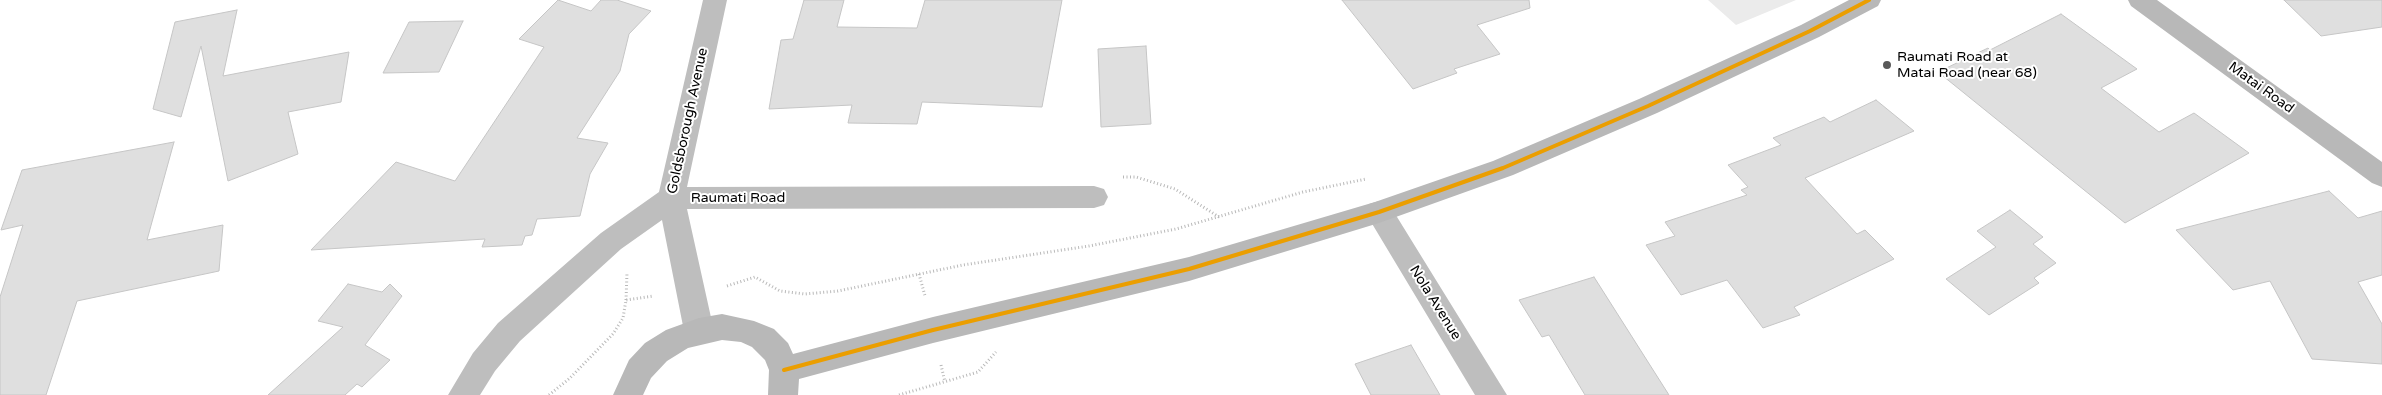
<!DOCTYPE html>
<style>
body{margin:0}
canvas{display:block;background:#fff}
</style>
<canvas width="2382" height="395"></canvas>
<script>
const c = document.querySelector('canvas').getContext('2d');
c.lineJoin = 'round';
function fill(path, color) { c.fillStyle = color; c.fill(path, 'evenodd'); }
const toPath = rows => new Path2D(rows.map(r => 'M' + r).join(''));
function strokePath(path, color, width, dash) { c.strokeStyle = color; c.lineWidth = width; c.lineCap = dash ? 'butt' : 'round'; c.setLineDash(dash || []); c.stroke(path); }
function label(font, color, halo, rows, align = 'center') {
  c.font = font + ' "Varela Round",sans-serif'; c.lineWidth = 4; c.setLineDash([]); c.textBaseline = 'middle'; c.strokeStyle = halo; c.fillStyle = color; for (const [text, x, y, turn = 0] of rows) {
    c.save(); c.translate(x, y); c.rotate((+turn || 0) * Math.PI / 180); c.textAlign = isNaN(turn) ? turn : align; if (halo) c.strokeText(text, 0, 0); c.fillText(text, 0, 0); c.restore();
  }
}
fill(toPath([
 [1708,0,1796,0,1736,25]
]), '#ebebeb');
const building = toPath([
 [558,0,591,11,601,0,617,0,651,11,629,34,620,71,577,138,608,143,590,174,580,216,537,219,532,235,525,236,522,245,482,247,485,239,311,250,396,162,455,181,544,47,519,39,558,0],
 [804,0,844,0,837,27,917,28,925,0,1062,0,1042,107,922,102,917,124,848,123,852,105,769,109,781,40,793,39,804,0],
 [1342,0,1529,0,1530,8,1477,25,1500,54,1454,69,1457,73,1413,89,1342,0],
 [2284,0,2382,0,2382,27,2321,36,2284,0],
 [237,10,223,76,349,52,341,102,288,112,298,154,228,181,201,46,181,117,153,109,175,22,237,10],
 [2061,14,2137,69,2101,88,2159,132,2194,113,2249,153,2125,223,1938,72,1988,48,1990,50,2061,14],
 [463,21,439,72,383,73,409,22,463,21],
 [1146,46,1151,124,1101,127,1098,49,1146,46],
 [1876,100,1914,131,1805,178,1857,234,1865,230,1894,259,1794,307,1800,315,1763,328,1727,280,1681,295,1646,245,1675,236,1665,222,1747,195,1741,190,1748,187,1728,165,1781,145,1773,138,1824,117,1830,122,1876,100],
 [174,142,147,240,223,225,219,271,77,301,46,395,0,395,0,297,23,225,1,230,22,170,174,142],
 [2329,191,2358,218,2382,211,2382,275,2358,282,2382,324,2382,364,2312,359,2270,281,2233,290,2176,230,2329,191],
 [2010,210,2043,237,2033,244,2056,263,2034,278,2039,283,1989,315,1946,279,1996,247,1977,231,2010,210],
 [1594,277,1669,395,1585,395,1549,335,1542,337,1519,300,1594,277],
 [348,284,382,292,390,284,402,296,365,345,390,360,362,387,357,384,345,395,268,395,343,327,318,321,348,284],
 [1411,345,1440,395,1371,395,1355,364,1411,345]
]);
fill(building, '#dfdfdf');
strokePath(building, '#c6c6c6', 1);
strokePath(toPath([
 [1123,177,1136,177,1175,189,1219,217],
 [919,274,925,296],
 [727,286,755,277,780,291,805,294,838,291,963,265,1089,246,1176,229,1303,192,1366,179],
 [626,300,627,273],
 [941,365,945,382],
 [549,395,570,378,613,334,623,318,626,300,654,296],
 [899,395,978,372,996,352]
]), '#b9b9b9', 3, [1, 2.5]);
fill(toPath([
 [703,0,727,0,687,187,1094,186,1104,189,1108,197,1104,205,1094,208,687,209,714,331,709,340,699,344,689,340,684,331,662,220,621,249,520,341,495,371,480,395,448,395,473,353,498,323,601,233,659,192,703,0],
 [1379,201,1389,204,1507,395,1475,395,1365,212,1369,204,1379,201]
]), '#bebebe');
fill(toPath([
 [1849,0,1881,0,1878,6,1819,37,1657,113,1513,175,1379,223,1189,281,933,343,799,379,798,395,768,395,769,370,765,360,752,347,741,342,722,340,688,348,667,361,651,378,643,395,613,395,629,360,645,343,666,330,699,318,722,314,754,321,774,329,788,343,793,354,933,317,1189,257,1375,202,1493,161,1639,99,1801,25,1849,0],
 [2128,0,2157,0,2382,162,2382,187,2372,183,2131,6,2128,0]
]), '#b8b8b8');
strokePath(toPath([
 [784,370,933,330,1189,269,1379,212,1503,168,1648,106,1810,31,1869,0]
]), '#eb9e00', 4);
for (const [x, y, r, color] of [
 [1887,65,5,"#595959"]
]) { const dot = new Path2D(); dot.arc(x, y, r, 0, 2 * Math.PI); c.fillStyle = color; c.fill(dot); strokePath(dot, '#fff', 2); }
label('14px', '#000', '#fff', [
 ["Raumati Road at",1897,57],
 ["Matai Road (near 68)",1897,73]
], 'left');
label('14px', '#000', '#fff', [
 ["Matai Road",2261,88,36],
 ["Goldsborough Avenue",688,121,-78],
 ["Raumati Road",738,198],
 ["Nola Avenue",1435,303,58]
]);
</script>
